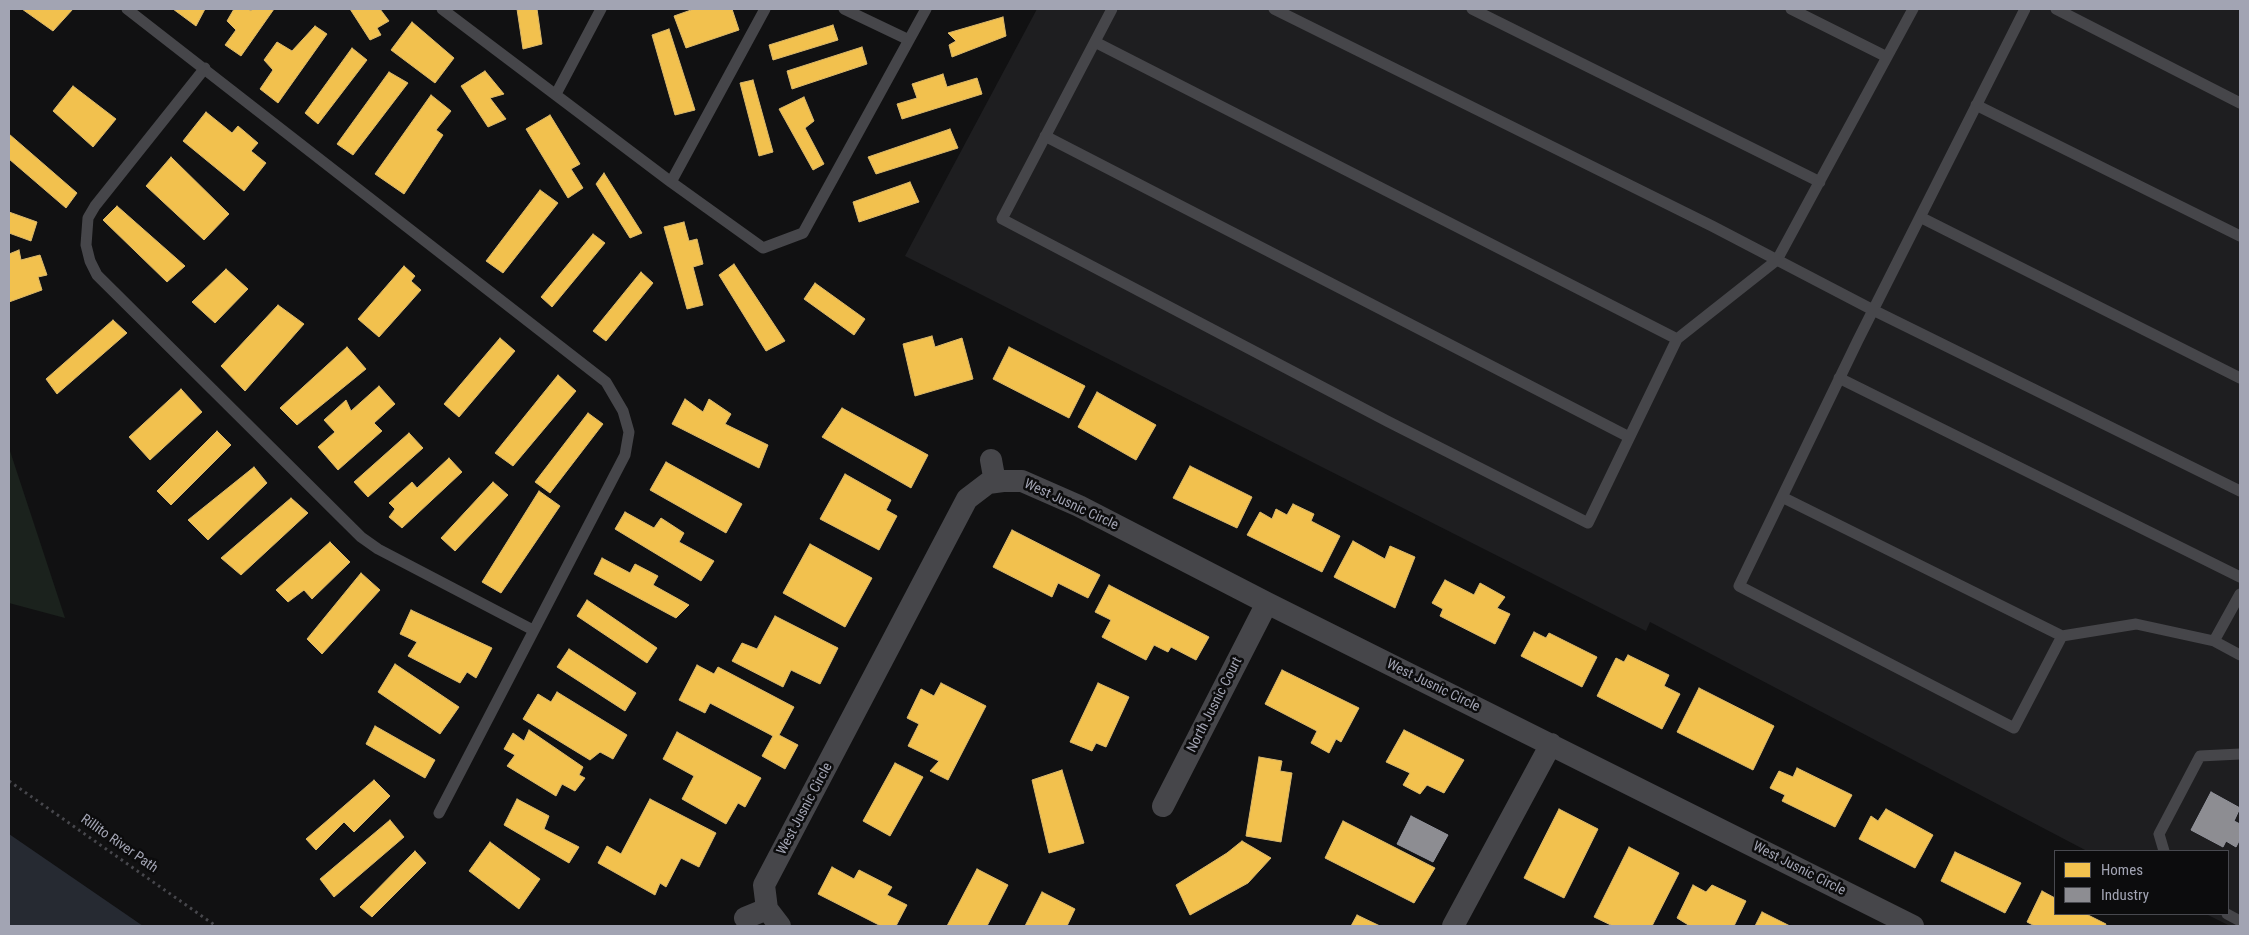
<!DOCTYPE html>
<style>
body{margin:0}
#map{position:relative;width:2249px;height:935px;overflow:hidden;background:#111112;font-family:"Roboto Condensed",sans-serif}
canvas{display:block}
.frame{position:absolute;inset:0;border:10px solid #a2a4b3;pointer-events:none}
.legend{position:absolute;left:2054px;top:850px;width:175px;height:65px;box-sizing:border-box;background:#0c0c0d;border:1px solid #48494f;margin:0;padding:6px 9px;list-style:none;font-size:15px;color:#a2a4b3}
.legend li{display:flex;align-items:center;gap:10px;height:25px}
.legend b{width:25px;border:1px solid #48494f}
</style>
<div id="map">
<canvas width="2249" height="935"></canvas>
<div class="frame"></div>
<ul class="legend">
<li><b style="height:14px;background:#f2c14e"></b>Homes</li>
<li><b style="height:14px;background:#8d8d92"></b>Industry</li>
</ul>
</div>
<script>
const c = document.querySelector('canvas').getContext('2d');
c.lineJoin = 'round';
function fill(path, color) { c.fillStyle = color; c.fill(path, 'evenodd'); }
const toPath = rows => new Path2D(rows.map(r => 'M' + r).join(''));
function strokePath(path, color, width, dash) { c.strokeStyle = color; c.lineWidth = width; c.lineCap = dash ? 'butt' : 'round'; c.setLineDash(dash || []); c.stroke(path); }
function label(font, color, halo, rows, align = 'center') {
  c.font = font + ' "Roboto Condensed",sans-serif'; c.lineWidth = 5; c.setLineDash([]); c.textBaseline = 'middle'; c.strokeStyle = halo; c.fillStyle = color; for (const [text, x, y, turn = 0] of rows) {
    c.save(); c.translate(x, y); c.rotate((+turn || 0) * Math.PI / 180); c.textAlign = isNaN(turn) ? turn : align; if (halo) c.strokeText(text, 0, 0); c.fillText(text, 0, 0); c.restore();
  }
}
fill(toPath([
 [1037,9,2240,9,2240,926,2230,926,2206,914,2228,914,2228,851,2087,851,1650,622,1646,631,905,256]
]), '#1e1e20');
fill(toPath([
 [9,448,65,618,9,603]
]), '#1b221d');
fill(toPath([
 [9,834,143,926,9,926]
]), '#262a32');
const homes = toPath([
 [22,9,73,9,53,31,22,9],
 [173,9,205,9,196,26,173,9],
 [234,9,248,9,251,11,252,9,274,9,241,56,225,45,236,30,227,21,234,9],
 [350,9,380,9,389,21,377,28,381,35,370,40,350,9],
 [517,9,537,9,542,44,523,49,517,9],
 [694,9,732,9,739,30,686,48,674,16,694,9],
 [1003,17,1006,36,952,57,949,45,956,41,948,33,1003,17],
 [412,22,454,58,435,83,391,50,412,22],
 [833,25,838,40,773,60,769,45,833,25],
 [315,26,327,34,278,103,260,89,273,70,264,60,277,42,292,51,315,26],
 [669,29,695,110,675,115,652,35,669,29],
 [862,47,867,64,792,89,787,71,862,47],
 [352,48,367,60,318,124,305,113,352,48],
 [485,71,504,94,490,98,506,119,488,127,461,86,485,71],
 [389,72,408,83,353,155,337,144,389,72],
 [943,74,947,87,977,78,982,94,902,119,897,104,917,98,912,84,943,74],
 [753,80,773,152,759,156,740,83,753,80],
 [73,86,116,119,93,147,53,111,73,86],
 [431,95,451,111,436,130,443,135,404,194,375,174,431,95],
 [804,97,814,121,805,128,824,164,813,170,779,109,804,97],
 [206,112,232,133,238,126,258,143,251,151,266,163,244,191,183,141,206,112],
 [550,115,580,164,571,169,583,188,568,198,526,129,550,115],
 [950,129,958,148,876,174,868,157,950,129],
 [9,134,77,193,66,208,9,159,9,134],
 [171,157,229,214,204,240,146,186,171,157],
 [604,173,642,233,630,238,596,184,604,173],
 [910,182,919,202,859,222,853,202,910,182],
 [540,190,558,203,503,273,486,261,540,190],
 [117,206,185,266,167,282,103,220,117,206],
 [9,212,37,222,31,241,9,233,9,212],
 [684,222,689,241,697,239,703,264,693,267,703,305,687,309,664,227,684,222],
 [593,234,605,243,552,307,541,297,593,234],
 [19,250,21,260,40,255,47,275,38,277,42,290,9,302,9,254,19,250],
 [734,264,785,341,766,351,719,275,734,264],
 [404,266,415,276,411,281,421,290,379,337,358,319,404,266],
 [226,269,248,289,215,323,192,302,226,269],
 [641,272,653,283,606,341,593,331,641,272],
 [815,283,865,319,854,335,804,299,815,283],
 [278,305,304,324,245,391,221,366,278,305],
 [113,320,127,333,57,394,46,379,113,320],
 [932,336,935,347,962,338,973,379,915,396,903,344,932,336],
 [500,338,515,351,459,417,444,404,500,338],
 [347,347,366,369,297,425,280,408,347,347],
 [1009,347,1085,386,1069,418,993,379,1009,347],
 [558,375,576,391,513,466,495,453,558,375],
 [379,386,395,404,374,423,382,431,338,470,318,447,335,432,324,420,346,400,351,411,379,386],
 [181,389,202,412,150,460,129,437,181,389],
 [1097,392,1156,425,1136,460,1078,427,1097,392],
 [685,399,703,412,709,399,731,414,725,424,768,445,759,468,672,424,685,399],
 [842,408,928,455,911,488,822,437,842,408],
 [588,413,603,424,550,493,535,482,588,413],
 [217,431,231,445,171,505,157,491,217,431],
 [409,433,423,448,368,497,354,482,409,433],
 [449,458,462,472,402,528,389,517,395,509,389,503,412,482,417,488,449,458],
 [666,462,742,504,726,533,650,490,666,462],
 [1190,466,1252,497,1237,528,1173,498,1190,466],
 [254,467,267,483,208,540,188,520,254,467],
 [845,474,891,500,886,510,897,516,879,550,820,519,845,474],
 [493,482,508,495,455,551,441,538,493,482],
 [539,491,560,506,501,593,482,582,539,491],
 [291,498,308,513,241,575,221,558,291,498],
 [1293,504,1314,514,1311,521,1340,536,1322,572,1247,535,1260,512,1272,519,1276,509,1287,515,1293,504],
 [625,512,654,528,661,518,684,533,679,542,714,561,701,581,615,529,625,512],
 [1012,530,1100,575,1088,598,1058,583,1052,597,993,567,1012,530],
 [1353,541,1385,559,1390,546,1415,557,1395,608,1334,577,1353,541],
 [330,542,350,562,312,599,304,590,288,602,276,590,330,542],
 [810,544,872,578,845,627,783,593,810,544],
 [602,558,630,573,635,564,658,576,653,585,689,605,676,618,594,574,602,558],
 [361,573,380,590,322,654,307,639,361,573],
 [1445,580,1474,595,1480,583,1505,597,1497,608,1510,614,1495,644,1440,616,1443,609,1432,603,1445,580],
 [1109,585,1209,637,1196,660,1171,647,1168,652,1154,645,1146,660,1102,637,1111,620,1095,612,1109,585],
 [587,600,657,648,647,663,577,616,587,600],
 [411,610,492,648,476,678,467,672,460,683,408,656,417,642,400,634,411,610],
 [775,616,838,648,820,684,791,670,783,687,732,661,742,643,757,649,775,616],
 [1534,632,1546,638,1549,633,1597,657,1582,687,1521,656,1534,632],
 [569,649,636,693,625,711,557,667,569,649],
 [1628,655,1669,675,1664,686,1680,694,1662,729,1597,696,1616,658,1624,662,1628,655],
 [395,664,459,707,440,734,378,692,395,664],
 [697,665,714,674,718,667,794,707,779,735,798,745,785,769,762,756,773,736,710,703,705,713,679,700,697,665],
 [1282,670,1359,708,1341,742,1336,739,1329,753,1311,743,1317,731,1265,704,1282,670],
 [941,683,986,706,948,780,930,771,939,761,908,746,919,724,907,718,921,689,934,696,941,683],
 [1098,683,1129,697,1106,747,1096,743,1092,751,1070,742,1098,683],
 [1699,688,1774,726,1753,770,1677,732,1699,688],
 [557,692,627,735,613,759,600,752,590,760,523,719,538,694,551,702,557,692],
 [375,726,435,760,425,778,366,744,375,726],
 [529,730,583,767,579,775,585,778,575,791,562,784,556,796,507,766,515,755,504,749,513,733,524,741,529,730],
 [1404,730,1464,760,1444,793,1427,785,1420,794,1403,785,1410,773,1386,762,1404,730],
 [677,732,761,778,745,807,738,803,726,824,682,799,694,776,663,759,677,732],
 [1259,757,1282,761,1280,771,1292,773,1281,842,1246,836,1259,757],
 [895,763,923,777,890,836,863,821,895,763],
 [1797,768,1852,795,1835,827,1782,801,1785,795,1770,788,1779,771,1793,777,1797,768],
 [1062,770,1084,843,1049,853,1032,780,1062,770],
 [374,780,390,796,354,832,344,822,316,850,306,839,374,780],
 [517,799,549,816,544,829,579,847,569,863,504,825,517,799],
 [650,799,716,833,699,867,681,858,666,887,660,883,655,895,598,863,607,846,621,854,650,799],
 [1559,809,1598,829,1564,898,1524,878,1559,809],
 [1886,809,1933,835,1915,868,1859,839,1871,816,1878,821,1886,809],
 [390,820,404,837,334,897,320,879,390,820],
 [1343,821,1435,868,1414,903,1325,858,1343,821],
 [1242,841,1271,858,1248,883,1190,915,1176,885,1227,853,1242,841],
 [490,842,540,879,519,909,469,871,490,842],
 [1629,847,1679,873,1652,926,1613,926,1594,917,1629,847],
 [415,851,426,863,372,917,360,907,415,851],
 [1955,852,2021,883,2005,913,1941,881,1955,852],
 [832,867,854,879,859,870,892,887,887,895,907,905,896,926,881,926,818,894,832,867],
 [977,869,1008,885,987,926,947,926,977,869],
 [1693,885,1706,892,1712,885,1746,901,1734,926,1690,926,1677,918,1693,885],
 [2042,891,2055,898,2055,914,2086,914,2106,924,2105,926,2035,926,2027,922,2042,891],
 [1042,892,1075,909,1067,926,1025,926,1042,892],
 [1762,912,1790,926,1755,926,1762,912],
 [1357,915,1380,926,1351,926,1357,915]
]);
fill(homes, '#f2c14e');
strokePath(homes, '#dab86c', 1);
const industry = toPath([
 [2211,792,2240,808,2234,821,2240,824,2240,839,2236,847,2226,841,2223,847,2191,830,2211,792],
 [1411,816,1448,835,1433,862,1397,844,1411,816]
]);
fill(industry, '#8d8d92');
strokePath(industry, '#93949c', 1);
strokePath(toPath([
 [9,781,216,926]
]), '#47474c', 3, [2.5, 4]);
strokePath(toPath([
 [127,9,606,382,623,411,629,432,625,455,439,813],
 [442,9,671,182,763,248,803,233,926,9],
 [844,9,909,40],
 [1274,9,1712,226,1873,310,2240,491],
 [1472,9,1820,182],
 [1791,9,1887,57],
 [2025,9,1858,340,1739,586,2014,728,2062,636,2136,624,2214,641],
 [2056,9,2240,103],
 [1095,42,1677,339,1588,523,1387,421,1002,219,1112,9],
 [205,68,95,206,88,218,86,245,90,261,97,275,361,537,378,549,533,630],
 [556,94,601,9],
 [1976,105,2240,236],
 [1045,136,1629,437],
 [671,182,765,9],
 [1920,217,2240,378],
 [1677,339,1777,260,1913,9],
 [1839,378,2240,577],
 [1782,497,2062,636],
 [2240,594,2214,641,2240,655],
 [2164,851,2159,834,2200,756,2240,754],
 [2227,914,2240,921]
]), '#46464a', 11);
strokePath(toPath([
 [991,460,995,482],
 [1163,806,1267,603],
 [745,918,767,909],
 [780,926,767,909,764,885,967,499,988,483,1003,481,1022,481,1079,506,1267,603,1913,926],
 [1453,926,1551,744]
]), '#46464a', 22);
label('14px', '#a2a4b3', '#0c0c0d', [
 ["West Jusnic Circle",1071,505,25],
 ["West Jusnic Circle",1433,686,26],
 ["North Jusnic Court",1215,705,-63],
 ["West Jusnic Circle",805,809,-62],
 ["Rillito River Path",119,844,35],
 ["West Jusnic Circle",1799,869,27]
]);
</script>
